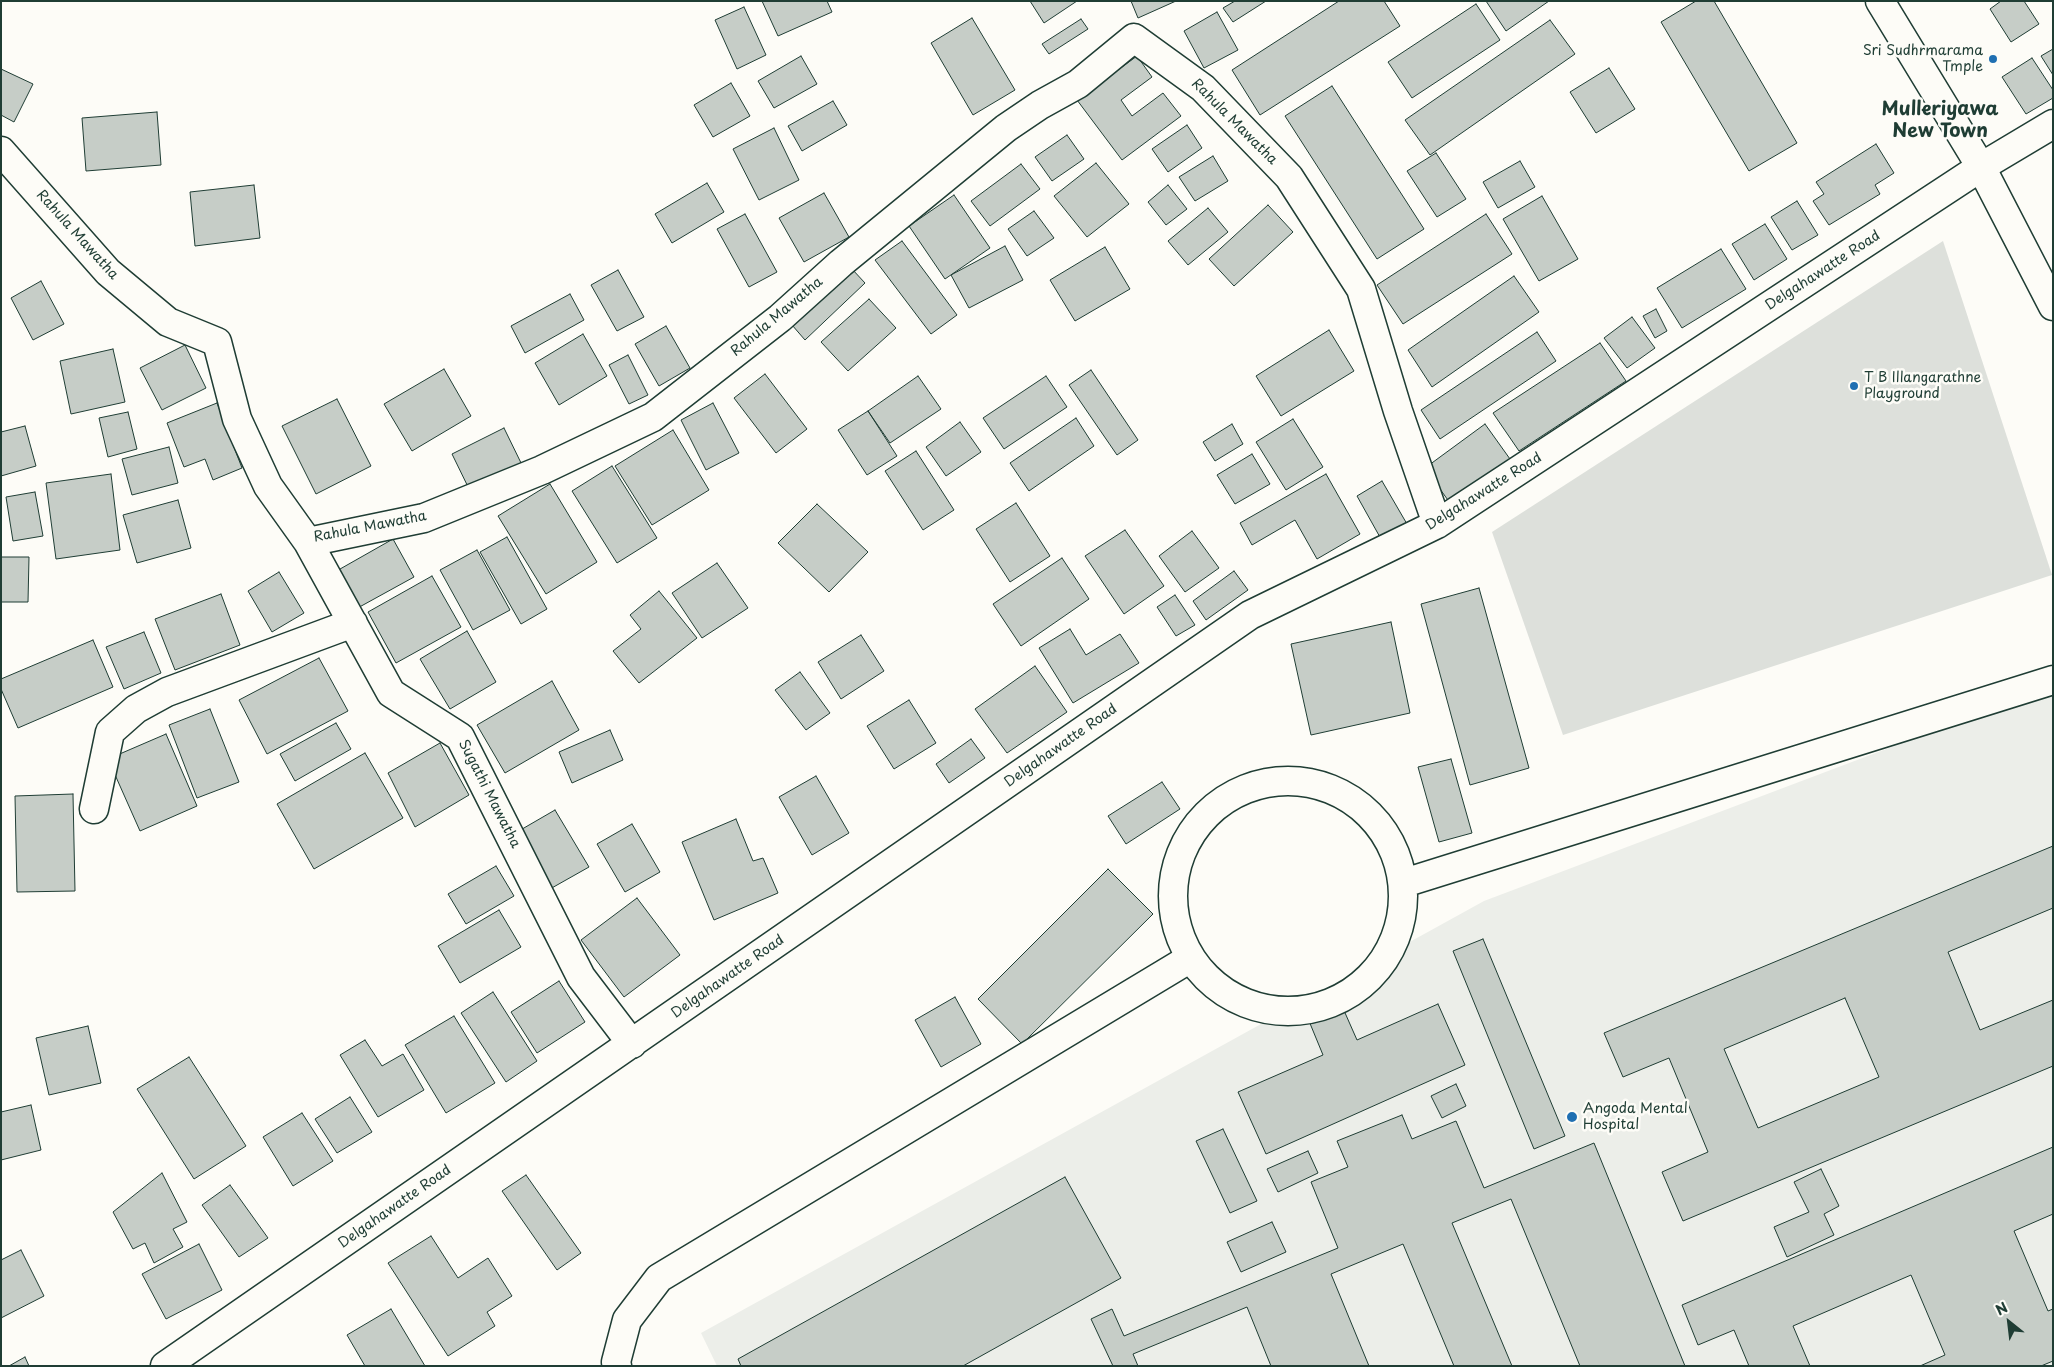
<!DOCTYPE html>
<style>
body{margin:0}
#map{position:relative;width:2054px;height:1367px;overflow:hidden;background:#fdfcf7;font-family:"Playpen Sans",sans-serif}
canvas{display:block}
.frame{position:absolute;inset:0;border:2px solid #1f3d34;pointer-events:none}
.north{position:absolute;left:1984px;top:1297px;width:50px;height:50px;-webkit-text-stroke:4px #fdfcf7;paint-order:stroke;rotate:331deg;font-size:14px;font-weight:700;line-height:20px;text-align:center;color:#1f3d34}
.north::after{content:'';display:block;margin:auto;width:18px;height:22px;background:#1f3d34;clip-path:polygon(50% 0,100% 100%,50% 72%,0 100%)}
</style>
<div id="map">
<canvas width="2054" height="1367"></canvas>
<div class="frame"></div>
<div class="north">N</div>
</div>
<script>
const c = document.querySelector('canvas').getContext('2d');
c.lineJoin = 'round';
function fill(path, color) { c.fillStyle = color; c.fill(path, 'evenodd'); }
const toPath = rows => new Path2D(rows.map(r => 'M' + r).join(''));
function strokePath(path, color, width, dash) { c.strokeStyle = color; c.lineWidth = width; c.lineCap = dash ? 'butt' : 'round'; c.setLineDash(dash || []); c.stroke(path); }
function label(font, color, halo, rows, align = 'center') {
  c.font = font + ' "Playpen Sans",sans-serif'; c.lineWidth = 5; c.setLineDash([]); c.textBaseline = 'middle'; c.strokeStyle = halo; c.fillStyle = color; for (const [text, x, y, turn = 0] of rows) {
    c.save(); c.translate(x, y); c.rotate((+turn || 0) * Math.PI / 180); c.textAlign = isNaN(turn) ? turn : align; if (halo) c.strokeText(text, 0, 0); c.fillText(text, 0, 0); c.restore();
  }
}
fill(toPath([
 [2053,686,2053,1366,717,1366,701,1333,1484,901]
]), '#eceee9');
fill(toPath([
 [1943,241,2052,575,1563,735,1492,532]
]), '#dde0db');
const building = toPath([
 [762,1,827,1,832,12,778,36,762,1],
 [1030,1,1077,1,1044,23,1030,1],
 [1131,1,1176,1,1138,18,1131,1],
 [1235,1,1266,1,1233,22,1223,8,1235,1],
 [1339,1,1384,1,1400,26,1260,115,1232,70,1339,1],
 [1486,1,1549,1,1506,31,1486,1],
 [1696,1,1714,1,1797,143,1749,171,1661,22,1696,1],
 [2001,1,2024,1,2039,24,2011,42,1990,9,2001,1],
 [1476,4,1500,40,1412,98,1388,62,1476,4],
 [744,7,766,55,737,69,715,20,744,7],
 [1217,12,1238,50,1204,68,1184,31,1217,12],
 [972,18,1015,90,973,115,931,43,972,18],
 [1081,19,1088,29,1049,54,1042,44,1081,19],
 [1550,20,1575,54,1430,155,1405,120,1550,20],
 [2053,49,2053,75,2041,56,2053,49],
 [801,56,817,84,774,108,758,81,801,56],
 [1137,56,1152,77,1121,100,1132,116,1163,93,1181,116,1122,160,1077,100,1137,56],
 [2032,58,2053,90,2053,98,2026,114,2002,77,2032,58],
 [1609,68,1635,109,1596,133,1570,92,1609,68],
 [1,69,33,84,14,122,1,115,1,69],
 [731,83,750,116,713,137,694,105,731,83],
 [1332,86,1424,229,1377,259,1285,116,1332,86],
 [833,101,847,125,802,151,788,126,833,101],
 [157,112,161,165,86,171,82,118,157,112],
 [1187,125,1202,148,1168,172,1152,149,1187,125],
 [774,128,799,180,759,200,733,149,774,128],
 [1067,135,1084,159,1052,181,1035,157,1067,135],
 [1876,144,1894,173,1875,185,1880,194,1829,225,1813,201,1824,194,1816,182,1876,144],
 [1436,153,1466,199,1437,217,1407,171,1436,153],
 [1213,156,1228,181,1195,201,1179,177,1213,156],
 [1520,161,1535,187,1498,208,1483,182,1520,161],
 [1096,163,1129,204,1087,237,1054,196,1096,163],
 [1021,164,1040,189,990,226,971,201,1021,164],
 [707,183,724,212,672,243,655,214,707,183],
 [254,185,260,238,195,246,190,192,254,185],
 [1168,185,1187,209,1166,225,1148,202,1168,185],
 [824,193,849,237,804,262,779,218,824,193],
 [954,195,990,248,945,279,909,226,954,195],
 [1542,196,1578,259,1539,281,1503,219,1542,196],
 [1797,201,1818,235,1792,250,1771,217,1797,201],
 [1268,205,1293,232,1234,286,1209,259,1268,205],
 [1208,208,1228,232,1188,265,1168,241,1208,208],
 [1034,211,1054,238,1027,256,1008,229,1034,211],
 [745,214,777,272,749,287,717,229,745,214],
 [1486,214,1512,254,1403,324,1377,285,1486,214],
 [1765,224,1787,259,1754,280,1732,244,1765,224],
 [902,241,957,315,931,334,875,260,902,241],
 [1005,246,1023,280,969,308,951,275,1005,246],
 [1105,247,1130,289,1075,321,1050,280,1105,247],
 [1721,249,1746,289,1682,328,1657,288,1721,249],
 [852,269,865,283,805,340,792,325,852,269],
 [618,270,644,317,617,331,591,285,618,270],
 [1514,276,1539,312,1432,387,1408,350,1514,276],
 [41,281,64,324,33,340,11,298,41,281],
 [570,294,584,320,525,353,511,326,570,294],
 [869,299,896,328,848,371,821,342,869,299],
 [1656,309,1667,331,1655,338,1643,316,1656,309],
 [1632,317,1655,348,1627,368,1604,338,1632,317],
 [666,326,690,368,659,386,635,344,666,326],
 [1329,330,1354,371,1281,416,1256,376,1329,330],
 [1537,332,1556,361,1440,439,1421,410,1537,332],
 [583,334,607,376,559,405,535,363,583,334],
 [1600,343,1626,381,1519,451,1493,413,1600,343],
 [185,345,206,388,162,410,140,368,185,345],
 [113,349,125,402,71,414,60,361,113,349],
 [628,355,648,395,629,404,609,365,628,355],
 [444,369,471,416,412,451,384,404,444,369],
 [1091,370,1138,440,1117,455,1069,385,1091,370],
 [765,374,807,429,776,453,734,398,765,374],
 [918,376,941,409,890,443,868,411,918,376],
 [1046,376,1067,407,1004,449,983,418,1046,376],
 [337,399,371,466,316,494,282,426,337,399],
 [217,403,242,468,213,480,205,459,184,467,167,423,217,403],
 [713,403,739,453,706,470,681,420,713,403],
 [868,411,897,456,867,475,838,430,868,411],
 [128,412,137,449,108,457,99,418,128,412],
 [1076,418,1094,446,1029,491,1010,463,1076,418],
 [1293,419,1323,467,1286,490,1256,442,1293,419],
 [960,422,981,452,946,476,926,447,960,422],
 [1232,424,1243,444,1215,461,1203,442,1232,424],
 [1485,424,1510,459,1450,503,1425,468,1485,424],
 [25,426,36,466,1,476,1,432,25,426],
 [504,428,524,469,472,495,452,454,504,428],
 [673,430,709,490,652,525,615,466,673,430],
 [169,447,178,483,132,495,122,459,169,447],
 [916,451,954,510,923,530,885,471,916,451],
 [1252,454,1270,484,1235,504,1217,475,1252,454],
 [612,466,657,538,617,563,572,491,612,466],
 [111,474,120,550,56,559,46,483,111,474],
 [1326,474,1360,534,1317,559,1295,520,1252,545,1240,523,1326,474],
 [1382,481,1407,524,1381,539,1357,496,1382,481],
 [550,484,597,562,546,594,498,516,550,484],
 [35,492,43,536,13,541,6,497,35,492],
 [178,500,191,548,137,563,123,515,178,500],
 [1016,503,1050,556,1010,582,976,529,1016,503],
 [817,504,868,552,829,592,778,543,817,504],
 [1125,530,1164,586,1124,614,1085,556,1125,530],
 [1192,531,1219,568,1185,592,1159,556,1192,531],
 [507,537,547,609,521,624,480,552,507,537],
 [393,539,414,577,354,610,333,573,393,539],
 [477,550,510,610,473,630,440,570,477,550],
 [1,557,29,557,28,602,1,602,1,557],
 [1062,558,1089,599,1021,646,993,604,1062,558],
 [717,563,748,608,702,638,672,593,717,563],
 [1234,571,1248,590,1206,620,1193,601,1234,571],
 [279,572,304,613,272,632,248,591,279,572],
 [432,576,461,627,396,663,368,612,432,576],
 [1479,588,1529,768,1470,785,1421,604,1479,588],
 [659,591,697,638,639,683,613,651,641,629,630,615,659,591],
 [221,594,240,645,175,670,155,619,221,594],
 [1175,595,1195,625,1176,636,1157,607,1175,595],
 [1391,622,1410,713,1311,735,1291,644,1391,622],
 [1070,629,1086,655,1120,634,1139,663,1073,703,1039,648,1070,629],
 [467,631,496,682,450,709,420,659,467,631],
 [144,632,161,673,124,689,106,647,144,632],
 [861,635,884,671,841,699,818,662,861,635],
 [93,640,113,687,18,728,1,689,1,679,93,640],
 [319,658,348,711,267,754,239,700,319,658],
 [1035,666,1067,712,1007,753,975,709,1035,666],
 [800,672,830,713,806,730,775,690,800,672],
 [552,681,579,730,505,773,477,725,552,681],
 [909,700,936,743,894,769,867,726,909,700],
 [210,709,239,782,197,798,169,725,210,709],
 [336,723,351,749,295,781,280,754,336,723],
 [610,730,623,760,572,783,559,752,610,730],
 [166,734,197,806,140,831,108,759,166,734],
 [971,739,985,758,949,783,936,764,971,739],
 [440,743,469,795,415,827,388,773,440,743],
 [365,753,403,818,314,869,277,804,365,753],
 [1451,759,1472,833,1439,842,1418,767,1451,759],
 [816,776,849,833,812,855,779,797,816,776],
 [1162,782,1180,809,1126,844,1108,816,1162,782],
 [73,794,75,891,17,892,15,796,73,794],
 [555,810,589,867,550,889,517,832,555,810],
 [736,819,753,861,763,858,778,893,714,920,682,842,736,819],
 [632,824,660,872,625,892,597,844,632,824],
 [2053,846,2053,908,1948,952,1980,1030,2053,1000,2053,1066,1683,1221,1662,1172,1708,1152,1669,1058,1623,1077,1604,1033,2053,846],
 [1845,998,1879,1077,1758,1128,1724,1049,1845,998],
 [496,866,514,896,466,924,448,894,496,866],
 [1108,869,1153,914,1022,1044,978,999,1108,869],
 [637,898,680,955,624,997,581,940,637,898],
 [499,910,521,947,460,983,438,946,499,910],
 [1483,939,1565,1136,1534,1149,1453,951,1483,939],
 [559,981,585,1022,537,1053,511,1012,559,981],
 [493,992,537,1061,506,1082,461,1013,493,992],
 [955,997,981,1044,941,1067,915,1020,955,997],
 [1438,1004,1465,1065,1266,1154,1238,1092,1323,1055,1309,1021,1342,1006,1357,1040,1438,1004],
 [454,1016,495,1083,446,1113,405,1045,454,1016],
 [88,1026,101,1083,49,1095,36,1038,88,1026],
 [365,1040,382,1066,403,1054,424,1090,378,1117,340,1055,365,1040],
 [189,1057,246,1146,194,1179,137,1089,189,1057],
 [1456,1084,1466,1106,1442,1118,1431,1096,1456,1084],
 [350,1097,372,1132,337,1153,315,1119,350,1097],
 [31,1105,41,1150,1,1160,1,1112,31,1105],
 [302,1113,333,1161,293,1186,263,1137,302,1113],
 [1402,1115,1412,1139,1456,1121,1484,1188,1594,1143,1685,1366,1580,1366,1511,1199,1452,1223,1512,1366,1454,1366,1403,1244,1331,1274,1369,1366,1271,1366,1247,1307,1133,1354,1138,1366,1113,1366,1091,1319,1112,1309,1124,1336,1338,1248,1311,1182,1348,1167,1337,1141,1402,1115],
 [1223,1129,1257,1201,1230,1213,1196,1141,1223,1129],
 [2053,1147,2053,1214,2014,1231,2048,1311,2053,1309,2053,1361,2041,1366,1920,1366,1945,1355,1911,1275,1793,1326,1810,1366,1749,1366,1734,1330,1698,1345,1682,1305,2053,1147],
 [1308,1151,1318,1173,1278,1192,1267,1169,1308,1151],
 [1821,1169,1839,1206,1824,1214,1834,1235,1787,1257,1774,1227,1809,1212,1794,1182,1821,1169],
 [162,1173,187,1222,173,1229,183,1247,154,1263,145,1243,133,1249,113,1212,162,1173],
 [526,1175,581,1253,557,1270,502,1191,526,1175],
 [1065,1177,1121,1278,963,1366,741,1366,738,1359,1065,1177],
 [230,1185,268,1238,239,1257,202,1205,230,1185],
 [1272,1222,1286,1252,1241,1272,1227,1242,1272,1222],
 [431,1236,458,1278,488,1258,512,1296,487,1312,495,1326,448,1356,388,1263,431,1236],
 [199,1244,222,1290,166,1319,142,1274,199,1244],
 [21,1250,44,1296,1,1318,1,1260,21,1250],
 [391,1309,425,1366,365,1366,347,1335,391,1309],
 [25,1357,29,1366,9,1366,25,1357]
]);
fill(building, '#c6cdc7');
strokePath(building, '#1f3d34', 1);
const minor = toPath([
 [1,151,108,272,168,322,217,342,237,419,268,486,308,542,424,518,542,470,653,417,780,318,841,263,1006,128,1040,105,1078,84,1134,38,1203,88,1289,177,1361,289,1398,411,1437,524],
 [308,542,391,693,460,737,581,977,632,1044],
 '1173 896a115 115 0 1 1 230 0a115 115 0 1 1-230 0Z',
 [94,809,110,732,136,709,167,692,353,623],
 [1404,883,2053,680],
 [165,1366,1250,615,1437,524,1981,167,2053,124],
 [617,1366,616,1362,627,1320,659,1278,1189,959]
]);
const major = toPath([
 [1880,1,1981,167,2053,306]
]);
strokePath(minor, '#1f3d34', 31);
strokePath(major, '#1f3d34', 31);
strokePath(minor, '#fdfcf7', 28);
strokePath(major, '#fdfcf7', 28);
for (const [x, y, r, color] of [
 [1993,59,5,"#1f6fb2"],
 [1854,386,5,"#1f6fb2"],
 [1572,1117,6,"#1f6fb2"]
]) { const dot = new Path2D(); dot.arc(x, y, r, 0, 2 * Math.PI); c.fillStyle = color; c.fill(dot); strokePath(dot, '#fdfcf7', 2); }
label('14px', '#1f3d34', '#fdfcf7', [
 ["Sri Sudhrmarama",1983,51,"right"],
 ["Tmple",1983,67,"right"],
 ["T B Illangarathne",1864,378],
 ["Playground",1864,394],
 ["Angoda Mental",1583,1109],
 ["Hospital",1583,1125]
], 'left');
label('14px', '#1f3d34', '#fdfcf7', [
 ["Rahula Mawatha",1234,122,45],
 ["Rahula Mawatha",77,235,48],
 ["Delgahawatte Road",1823,271,-33],
 ["Rahula Mawatha",777,317,-40],
 ["Delgahawatte Road",1484,492,-32],
 ["Rahula Mawatha",370,527,-11],
 ["Delgahawatte Road",1061,746,-35],
 ["Sugathi Mawatha",489,794,63],
 ["Delgahawatte Road",728,977,-35],
 ["Delgahawatte Road",395,1207,-35]
]);
label('bold 19px', '#1f3d34', '#fdfcf7', [
 ["Mulleriyawa",1940,110],
 ["New Town",1940,132]
]);
</script>
